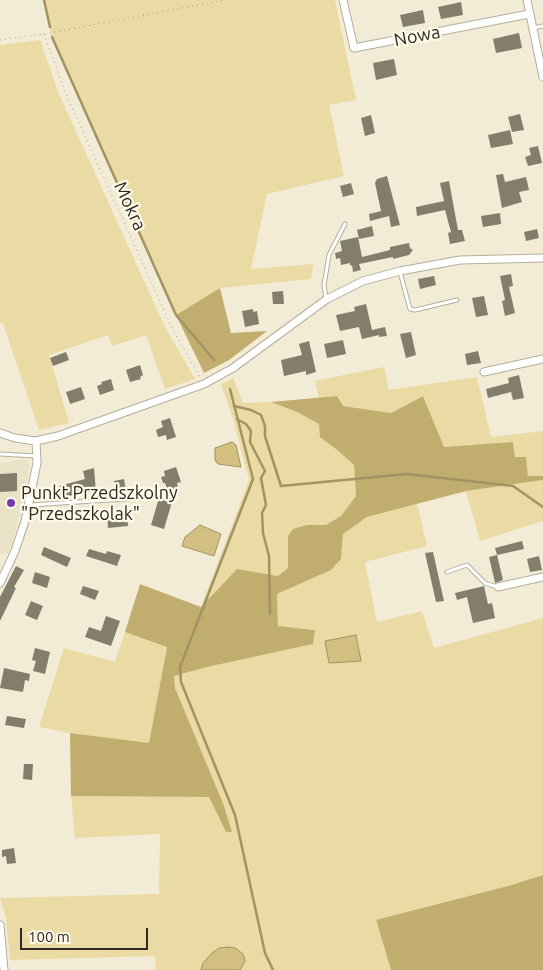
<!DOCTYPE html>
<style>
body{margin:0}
#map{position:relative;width:543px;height:970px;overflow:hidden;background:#f2ecd7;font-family:Ubuntu,sans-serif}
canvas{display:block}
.scale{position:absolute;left:20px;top:928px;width:128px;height:22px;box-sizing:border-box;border:2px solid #2b2921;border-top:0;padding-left:6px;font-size:15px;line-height:18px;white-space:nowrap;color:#2b2921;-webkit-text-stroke:4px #fef9e9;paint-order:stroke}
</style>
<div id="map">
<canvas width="543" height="970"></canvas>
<div class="scale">100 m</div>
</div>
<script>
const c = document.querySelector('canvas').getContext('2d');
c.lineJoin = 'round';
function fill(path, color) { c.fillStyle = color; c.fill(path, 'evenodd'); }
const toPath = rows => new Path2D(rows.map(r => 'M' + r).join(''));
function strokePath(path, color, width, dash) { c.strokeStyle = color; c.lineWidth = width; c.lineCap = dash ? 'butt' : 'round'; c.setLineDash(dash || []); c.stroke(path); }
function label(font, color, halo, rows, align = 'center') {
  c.font = font + ' Ubuntu,sans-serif'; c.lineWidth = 4.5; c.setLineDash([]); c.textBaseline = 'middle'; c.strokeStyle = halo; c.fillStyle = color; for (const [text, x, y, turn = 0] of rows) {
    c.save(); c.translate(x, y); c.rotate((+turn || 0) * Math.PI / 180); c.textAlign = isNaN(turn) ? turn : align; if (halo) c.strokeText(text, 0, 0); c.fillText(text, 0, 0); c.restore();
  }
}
fill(toPath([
 [25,459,30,465,13,542,8,553,0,554,0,463]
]), '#eae2c6');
fill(toPath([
 [44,0,335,0,356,100,329,105,344,176,267,194,251,269,313,264,311,279,220,288,176,315,52,37],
 [40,40,59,94,165,327,195,379,165,389,146,335,112,346,108,335,49,355,69,423,39,430,3,323,0,323,0,45],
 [384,367,389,390,477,377,491,437,543,431,543,476,528,476,526,458,515,457,513,442,444,448,423,396,391,413,343,406,336,396,319,398,315,381],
 [233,378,243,403,271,402,297,412,319,424,321,437,336,449,354,465,356,496,341,516,326,525,307,525,288,536,288,568,278,576,237,569,201,607,249,480,234,422,221,384],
 [543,480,543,521,480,541,466,492,417,503,427,546,365,562,377,622,422,611,434,648,543,618,543,875,508,886,376,921,391,970,156,970,155,956,10,960,6,918,0,898,159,894,160,834,75,838,71,796,209,797,226,832,175,688,173,676,207,667,313,644,315,630,278,626,277,594,331,570,341,559,343,534,367,517,466,491],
 [125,632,167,647,149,744,70,733,39,727,64,648,115,662]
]), '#eadaa4');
fill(toPath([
 [220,288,231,333,267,331,229,360,204,373,176,315],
 [337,396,343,406,391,413,423,396,444,447,513,442,515,457,526,457,528,476,543,476,543,480,466,491,367,517,343,534,341,559,331,570,277,594,278,626,315,630,313,644,207,667,174,676,175,688,224,806,232,832,226,832,209,797,71,796,70,733,149,743,167,647,125,632,140,584,201,607,237,569,278,576,288,568,288,536,293,529,307,525,326,525,341,516,356,496,354,465,336,449,320,437,319,424,297,412,271,402],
 [543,875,543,970,391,970,376,920,508,886]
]), '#c1ae6e');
const water = toPath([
 [232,442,236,445,241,467,218,464,215,460,215,448,232,442],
 [200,525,221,534,214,556,182,546,185,537,200,525],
 [356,635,361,661,329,663,325,641,356,635],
 [228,947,235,948,243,954,245,961,240,970,201,970,203,963,212,953,219,948,228,947]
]);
fill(water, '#d3c080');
strokePath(water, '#a19364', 1);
strokePath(toPath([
 [44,0,50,27],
 [52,37,176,315,214,360],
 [230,389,253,479,180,667,181,682,235,815,265,953,273,970],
 [234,406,251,410,261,415,265,426,265,436,281,486,407,474,513,486,543,507],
 [237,419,246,424,251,431,250,442,265,471,261,478,266,505,262,513,263,533,269,556,270,614]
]), '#a19364', 2.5);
fill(toPath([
 [461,2,463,15,441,19,438,7],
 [423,10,425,23,403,27,400,15],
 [519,33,522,48,496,53,493,39],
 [394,59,397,75,376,80,373,63],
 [520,114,524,130,512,132,508,117],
 [371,115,375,133,365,136,361,118],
 [510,130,513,144,491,148,488,135],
 [538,146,542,163,528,166,525,157,531,155,529,148],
 [503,174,505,182,526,177,529,190,519,192,522,202,502,208,496,175],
 [387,176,400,225,391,227,389,216,370,221,369,214,381,211,375,183,377,179],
 [449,181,458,230,462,230,465,241,450,244,448,233,451,232,445,210,417,216,416,207,444,201,440,183],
 [351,183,354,194,343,197,340,186],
 [500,213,501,224,483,227,481,216],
 [372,226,374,236,359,239,357,230],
 [537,229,539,238,526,241,524,232],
 [358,237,362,257,390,250,390,247,409,243,410,248,413,250,409,255,393,259,393,257,359,264,361,270,353,272,352,265,350,266,350,263,341,265,340,258,336,259,335,253,342,251,340,241],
 [511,274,513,286,509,287,515,313,505,316,502,301,505,300,500,276],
 [434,276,436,285,420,289,418,279],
 [283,291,284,304,273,304,272,292],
 [484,296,488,315,476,317,472,298],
 [366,304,372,330,385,327,387,336,379,337,379,335,362,339,359,327,340,331,336,315,355,311,354,307],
 [253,309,253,312,257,311,259,324,245,327,242,311],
 [411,332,416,355,406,358,400,334],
 [343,340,346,354,327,358,324,344],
 [309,341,316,372,306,375,306,371,284,376,281,360,302,355,299,344],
 [478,351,481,363,467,365,465,354],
 [66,352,69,360,53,366,50,358],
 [140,365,143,375,140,377,141,379,130,382,126,370],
 [519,375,524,398,513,400,511,392,488,398,486,389,509,383,508,378],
 [111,379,114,390,100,395,97,386,102,384,101,382],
 [81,387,85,399,70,404,66,392],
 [170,418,176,437,167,440,166,435,158,437,156,430,163,427,161,421],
 [176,467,181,482,177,483,178,487,168,491,165,483,163,483,161,477,165,476,164,471],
 [94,468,96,493,87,493,87,491,63,498,59,486,85,479,83,471],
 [17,473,17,491,0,492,0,474],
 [124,479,126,491,116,493,114,481],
 [159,498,172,502,164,529,151,525],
 [127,510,128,526,108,528,107,512],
 [522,541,524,549,497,555,495,548],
 [44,547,71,558,67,567,41,555],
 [89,549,106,554,107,551,121,555,117,566,86,556],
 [433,552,444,601,436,602,425,553],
 [497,555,503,580,495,583,489,557],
 [539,556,542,570,530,572,527,559],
 [16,566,24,570,14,587,16,588,0,621,0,597],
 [35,572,50,577,47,588,32,583],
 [83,586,99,591,95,600,80,594],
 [484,586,488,604,492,603,495,618,473,623,467,597,457,600,455,593],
 [31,601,43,606,37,620,25,615],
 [106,616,120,621,111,646,85,637,89,627,101,631],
 [35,648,50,652,45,674,33,671,36,661,32,660],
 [4,668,30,674,29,681,25,680,23,692,0,688],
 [7,716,26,719,24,728,5,725],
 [24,764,33,764,32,780,23,779],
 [14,848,16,863,7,864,6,856,2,857,2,850]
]), '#837e6b');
const lane = toPath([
 [533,28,543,26],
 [400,272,410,309,415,310,457,300],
 [326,298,324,285,329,255,345,224],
 [0,454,36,456],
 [30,505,141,498],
 [447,572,467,565,485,583,497,587]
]);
const street = toPath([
 [343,0,354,48,529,14],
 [527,0,543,77],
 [484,372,543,359],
 [0,433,15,438,36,441,58,436,204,384,233,368,327,299,363,281,400,271,460,260,543,258],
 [0,583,15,551,25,521,37,463,36,441],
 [498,587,543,577],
 [0,925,4,970]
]);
strokePath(lane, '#b4ae9b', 5);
strokePath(street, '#b4ae9b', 9);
strokePath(toPath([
 [44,34,65,92,173,330,200,377],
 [0,40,44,34,224,0]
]), '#9f9a8b', 1, [1, 4]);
strokePath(lane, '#fff', 3);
strokePath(street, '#fff', 7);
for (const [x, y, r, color] of [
 [11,503,5,"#7338ad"]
]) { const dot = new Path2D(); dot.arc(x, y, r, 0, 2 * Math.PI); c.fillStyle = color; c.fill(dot); strokePath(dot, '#fef9e9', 2); }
label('18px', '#2b2921', '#fef9e9', [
 ["Nowa",417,36,-11],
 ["Mokra",130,206,65]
]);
label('18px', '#2b2921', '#fef9e9', [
 ["Punkt Przedszkolny",21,493],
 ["\"Przedszkolak\"",21,514]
], 'left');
</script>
